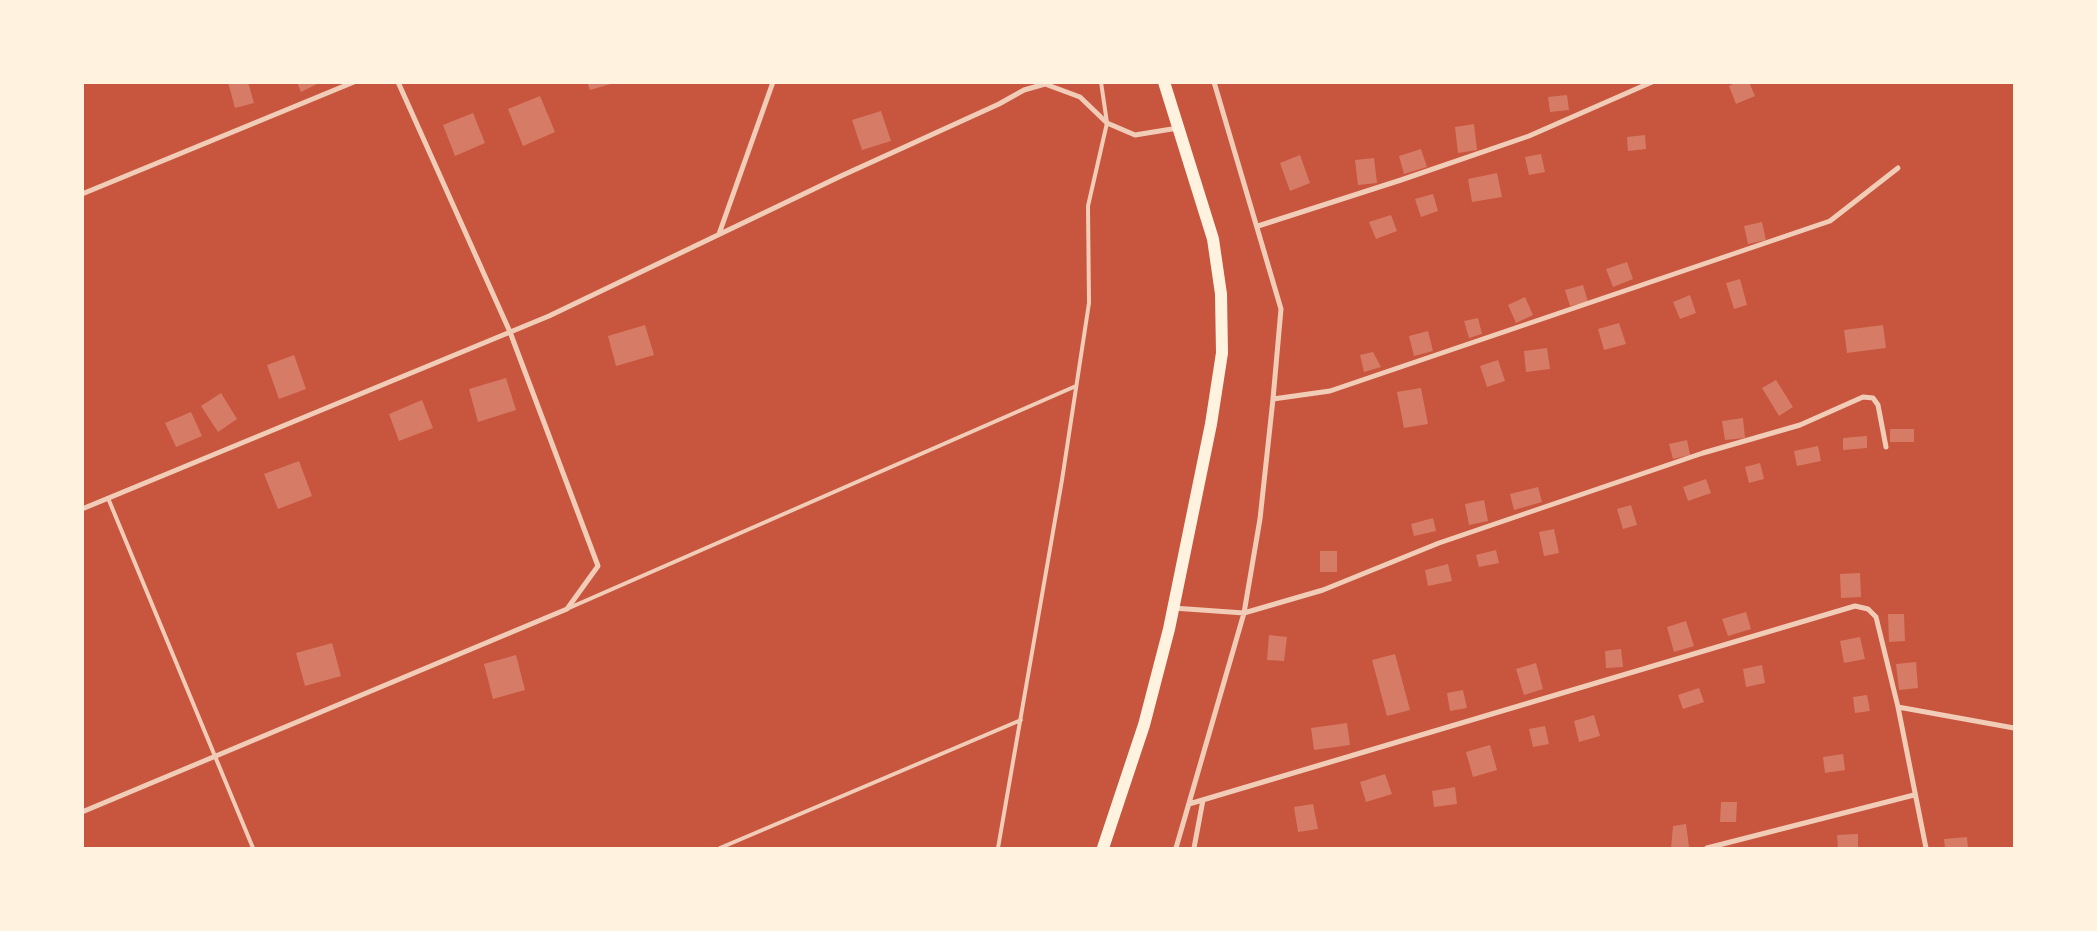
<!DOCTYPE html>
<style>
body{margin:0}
#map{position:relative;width:2097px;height:931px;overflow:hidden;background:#c8553d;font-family:"Libre Baskerville",serif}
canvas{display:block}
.frame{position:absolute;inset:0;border:84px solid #fff3e0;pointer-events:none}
</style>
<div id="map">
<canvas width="2097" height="931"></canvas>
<div class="frame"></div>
</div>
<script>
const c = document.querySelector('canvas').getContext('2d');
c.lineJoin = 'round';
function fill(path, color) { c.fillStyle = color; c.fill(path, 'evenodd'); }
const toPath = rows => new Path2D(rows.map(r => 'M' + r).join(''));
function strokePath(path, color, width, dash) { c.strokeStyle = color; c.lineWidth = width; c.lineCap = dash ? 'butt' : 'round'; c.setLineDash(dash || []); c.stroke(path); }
fill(toPath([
 [228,82,248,82,254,103,235,108],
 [297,82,321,82,301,92],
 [587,82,614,82,614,83,590,90],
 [1737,82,1749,82,1755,96,1736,104,1729,86],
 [1567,95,1569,110,1550,112,1548,97],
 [540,96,555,132,523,146,508,109],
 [881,111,891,141,862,150,852,120],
 [473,113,485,143,455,156,443,125],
 [1474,124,1477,150,1458,153,1455,127],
 [1645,135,1646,149,1628,151,1627,137],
 [1421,149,1427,167,1404,174,1399,156],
 [1541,154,1545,172,1529,175,1525,157],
 [1300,155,1310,183,1290,191,1280,163],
 [1374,158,1377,183,1358,185,1355,160],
 [1497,173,1502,197,1472,202,1468,179],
 [1433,194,1438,211,1421,217,1415,199],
 [1391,215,1397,231,1376,239,1369,222],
 [1762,222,1766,240,1748,244,1744,226],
 [1627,262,1633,279,1613,287,1606,269],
 [1740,279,1747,305,1734,309,1726,283],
 [1583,285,1588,302,1570,306,1565,290],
 [1690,295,1696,313,1680,319,1673,302],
 [1525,297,1533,315,1516,323,1508,305],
 [1478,318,1482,334,1469,338,1464,321],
 [1619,323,1626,344,1604,350,1598,329],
 [645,325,654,355,616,366,608,336],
 [1883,325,1886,348,1847,353,1844,330],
 [1428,331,1433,351,1414,356,1409,336],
 [1547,348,1550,369,1526,372,1524,351],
 [1373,352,1381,367,1364,372,1360,355],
 [294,355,306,389,279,399,267,365],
 [1498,360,1505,381,1487,387,1480,366],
 [506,378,516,410,478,422,469,389],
 [1776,380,1793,407,1779,416,1762,388],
 [1421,388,1428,424,1404,428,1397,392],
 [221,393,237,419,218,432,201,406],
 [422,400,433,428,399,441,389,414],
 [191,412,202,436,176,447,165,423],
 [1743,418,1745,438,1725,440,1722,421],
 [1890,429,1914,429,1914,442,1890,442],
 [1867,436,1867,448,1843,450,1843,438],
 [1687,440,1690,455,1673,459,1669,444],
 [1818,446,1821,461,1797,466,1794,451],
 [299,461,312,496,278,509,264,474],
 [1760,463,1764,479,1749,483,1745,467],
 [1706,479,1711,493,1688,501,1683,487],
 [1538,487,1542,502,1514,510,1510,494],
 [1484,500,1488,521,1469,525,1465,504],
 [1631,505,1637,525,1623,529,1617,509],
 [1433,518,1436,531,1414,536,1411,524],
 [1554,529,1559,553,1544,556,1539,532],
 [1496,550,1499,563,1479,567,1476,555],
 [1320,551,1337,551,1337,572,1320,572],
 [1448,564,1452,581,1428,586,1425,570],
 [1860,573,1861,597,1841,598,1840,574],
 [1746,612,1751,629,1728,636,1722,619],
 [1888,614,1904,614,1905,641,1889,642],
 [1686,621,1694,646,1674,652,1667,627],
 [1269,635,1287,637,1284,661,1267,660],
 [1860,637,1865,659,1844,663,1840,641],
 [332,643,341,676,305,686,296,653],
 [1621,649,1623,667,1606,668,1605,651],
 [1395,654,1410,710,1387,716,1372,660],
 [516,655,525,690,493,699,484,664],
 [1916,662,1918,688,1899,690,1896,664],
 [1536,663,1543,689,1524,695,1516,669],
 [1762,665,1765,683,1746,687,1743,669],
 [1699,688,1704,702,1683,709,1678,695],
 [1463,690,1467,708,1450,711,1447,693],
 [1867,695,1870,711,1855,713,1853,697],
 [1594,715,1600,736,1579,742,1574,721],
 [1347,723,1350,745,1314,750,1311,728],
 [1545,726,1549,744,1533,747,1529,729],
 [1490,745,1497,770,1473,777,1466,752],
 [1843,754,1845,770,1825,773,1823,757],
 [1385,774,1392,794,1366,802,1360,782],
 [1455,787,1457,804,1434,807,1432,791],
 [1721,802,1737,802,1736,822,1720,822],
 [1313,804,1318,829,1298,832,1294,807],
 [1686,824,1689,847,1671,848,1673,826],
 [1858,834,1858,848,1838,848,1837,835],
 [1967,837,1968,848,1945,848,1944,839]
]), '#d67c66');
strokePath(toPath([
 [108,498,253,848],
 [569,608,1076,386],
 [720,848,1021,720],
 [998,848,1062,480,1089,303,1088,206,1107,123,1101,82]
]), '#f1ccb7', 4);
strokePath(toPath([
 [82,194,354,82],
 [1258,226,1401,180,1529,136,1652,82],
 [719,234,773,82],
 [1273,399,1330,391,1830,221,1898,168],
 [82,509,549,316,841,176,999,104,1024,90,1045,84,1080,97,1107,123,1135,135,1178,128],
 [1173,608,1244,613,1323,590,1439,543,1703,453,1800,425,1863,397,1873,398,1878,405,1886,447],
 [1898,707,2014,728],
 [1189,804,1855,606,1868,609,1876,617,1898,707,1926,848],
 [82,812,567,609,598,566,510,332,398,82],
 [1176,848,1244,613,1260,519,1273,399,1281,309,1214,82],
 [1194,848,1203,800],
 [1707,848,1914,795]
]), '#f1ccb7', 5);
strokePath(toPath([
 [1103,848,1144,725,1169,629,1211,424,1222,353,1221,294,1213,239,1164,82]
]), '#fff3e0', 12);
</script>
